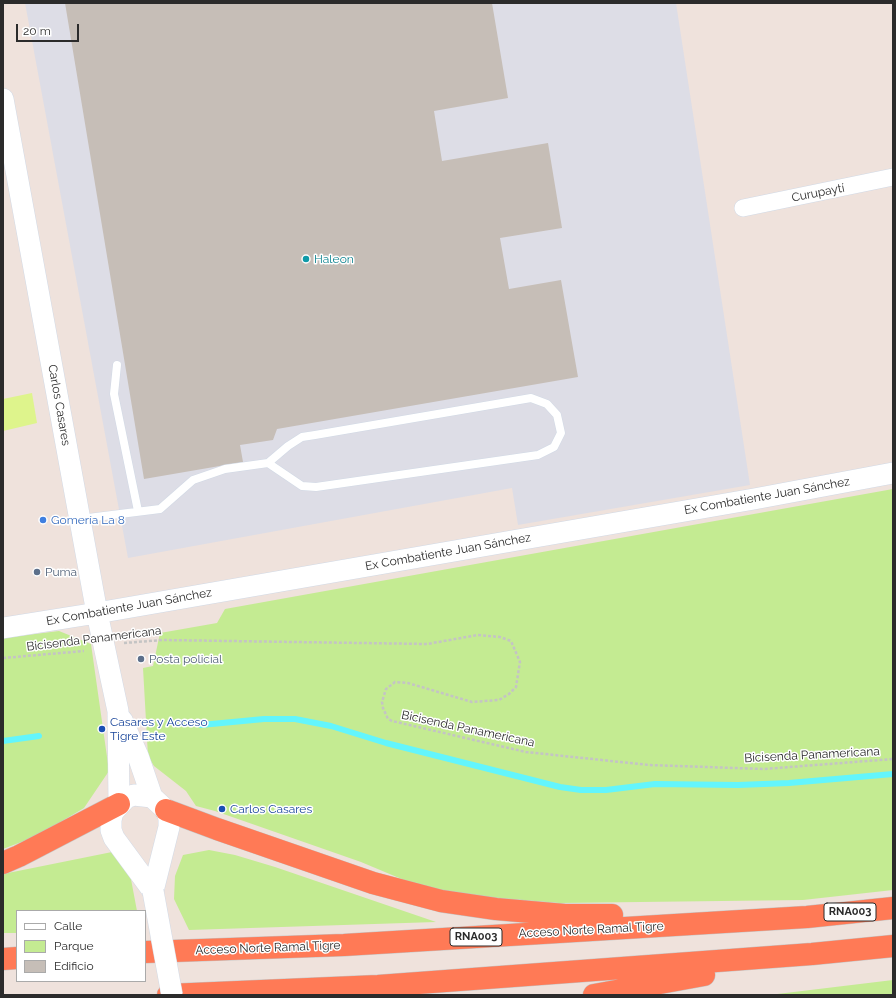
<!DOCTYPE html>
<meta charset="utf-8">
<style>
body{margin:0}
#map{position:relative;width:896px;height:998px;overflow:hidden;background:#efe2dc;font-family:Raleway,sans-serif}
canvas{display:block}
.frame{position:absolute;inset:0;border:4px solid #2b2b2b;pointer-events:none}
.legend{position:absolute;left:16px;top:910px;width:130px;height:72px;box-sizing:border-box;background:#fff;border:1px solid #aaa;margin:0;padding:5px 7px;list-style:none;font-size:12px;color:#2b2b2b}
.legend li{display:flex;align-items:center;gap:8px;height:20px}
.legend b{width:20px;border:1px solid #aaa}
.scale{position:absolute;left:16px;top:24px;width:63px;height:18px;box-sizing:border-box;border:2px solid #2b2b2b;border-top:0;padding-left:5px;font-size:12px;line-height:14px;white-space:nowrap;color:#2b2b2b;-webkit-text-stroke:3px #fff;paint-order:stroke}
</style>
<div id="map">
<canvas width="896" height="998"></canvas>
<div class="frame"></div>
<ul class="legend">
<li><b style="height:5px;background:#fff"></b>Calle</li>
<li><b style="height:11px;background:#c4eb92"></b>Parque</li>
<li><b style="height:11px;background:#c6beb7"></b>Edificio</li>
</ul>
<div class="scale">20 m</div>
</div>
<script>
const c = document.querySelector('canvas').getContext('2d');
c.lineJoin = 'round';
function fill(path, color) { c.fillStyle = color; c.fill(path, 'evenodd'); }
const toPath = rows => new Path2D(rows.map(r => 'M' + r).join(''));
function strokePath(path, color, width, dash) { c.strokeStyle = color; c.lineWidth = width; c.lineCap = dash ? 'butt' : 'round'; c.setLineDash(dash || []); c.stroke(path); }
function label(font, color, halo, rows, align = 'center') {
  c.font = font + ' Raleway,sans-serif'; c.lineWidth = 3; c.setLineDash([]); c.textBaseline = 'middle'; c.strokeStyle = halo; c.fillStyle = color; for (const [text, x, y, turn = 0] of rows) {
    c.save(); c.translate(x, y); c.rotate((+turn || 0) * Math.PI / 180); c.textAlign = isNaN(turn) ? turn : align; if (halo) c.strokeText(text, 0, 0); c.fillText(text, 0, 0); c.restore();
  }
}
fill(toPath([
 [25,3,676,3,750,485,518,525,512,488,128,558]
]), '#dddde6');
fill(toPath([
 [893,489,893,890,803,900,559,903,435,893,361,862,215,811,196,806,186,791,154,766,148,756,143,668,153,666,160,633,217,623,225,609],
 [59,631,91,644,109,771,84,808,37,836,3,849,3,638],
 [209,850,235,855,275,867,436,922,189,930,174,899,175,876,183,855],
 [112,852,130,874,137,911,17,911,17,933,3,933,3,874],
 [893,980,893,995,769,995]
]), '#c4eb92');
fill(toPath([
 [32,393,37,423,3,431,3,399]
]), '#def48c');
strokePath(toPath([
 [201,725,264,719,295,719,331,726,386,743,560,787,581,790,606,790,655,784,738,785,789,783,893,774],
 [3,741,39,736]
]), '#63f5fc', 6);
fill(toPath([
 [65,3,492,3,508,98,434,111,442,161,548,143,562,228,500,238,509,289,561,280,578,377,277,429,273,440,240,445,243,462,144,479]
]), '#c6beb7');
const service = toPath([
 [117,365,114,394,138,511],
 [80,519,160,509,193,480,225,469,268,463,288,446,302,437,315,435,531,398,547,404,557,415,561,433,554,447,538,455,316,487,302,486,268,463]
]);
const minor = toPath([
 [743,208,893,177]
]);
const tertiary = toPath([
 [3,99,97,613,118,711,119,804],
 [3,628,97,613,754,499,893,473],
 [122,720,138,756,152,797],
 [134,795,152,797,166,810,169,818,169,827,153,891,114,838,111,830,111,820,113,812,126,798,134,795]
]);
const motorway = toPath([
 [166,810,217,829,373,883,441,901,496,909,565,915,612,915],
 [3,863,19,856,119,804],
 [145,952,344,945,807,917,893,908],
 [3,959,17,958],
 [168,995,378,986,812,954,893,946],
 [594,995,704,975]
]);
strokePath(service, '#d1d9e5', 9);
strokePath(minor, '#d1d9e5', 18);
strokePath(tertiary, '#d1d9e5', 22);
strokePath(motorway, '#c4c4c4', 23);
strokePath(toPath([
 [124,643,163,640,427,644,478,635,500,637,511,641,520,662,516,687,509,694,499,700,472,702,408,683,395,682,386,689,382,702,383,708,388,719,392,721,526,752,649,765,764,769,893,759],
 [3,658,84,651]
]), '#c4c4c4', 2.5, [3, 2]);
strokePath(service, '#fff', 8);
strokePath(minor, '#fff', 17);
strokePath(tertiary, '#fff', 21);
strokePath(motorway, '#ff7a56', 22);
const tertiaryBridge = toPath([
 [153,891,172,995]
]);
strokePath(tertiaryBridge, '#d1d9e5', 22, []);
strokePath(tertiaryBridge, '#fff', 21);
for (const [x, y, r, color] of [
 [306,259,4,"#0f9aa8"],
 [43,520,4,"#3f7fe0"],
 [37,572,4,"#5c6f8a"],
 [141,659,4,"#5c6f8a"],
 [102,729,4,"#1a4fb4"],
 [222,809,4,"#1a4fb4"]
]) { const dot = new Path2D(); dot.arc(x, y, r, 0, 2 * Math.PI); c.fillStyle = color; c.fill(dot); strokePath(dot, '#fff', 1.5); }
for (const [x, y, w] of [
 [850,912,52],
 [476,937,52]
]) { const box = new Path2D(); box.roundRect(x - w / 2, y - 9, w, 18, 3); c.fillStyle = '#fff'; c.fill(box); strokePath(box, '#2b2b2b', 1); }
label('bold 11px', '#2b2b2b', null, [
 ["RNA003",850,912],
 ["RNA003",476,937]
]);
label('12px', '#2b2b2b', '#fff', [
 ["Curupaytí",818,193,-11],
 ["Carlos Casares",59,405,80],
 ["Ex Combatiente Juan Sánchez",767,496,-10],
 ["Ex Combatiente Juan Sánchez",448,552,-10],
 ["Ex Combatiente Juan Sánchez",129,607,-10],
 ["Bicisenda Panamericana",94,639,-7],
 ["Bicisenda Panamericana",468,729,12],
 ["Bicisenda Panamericana",812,755,-3],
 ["Acceso Norte Ramal Tigre",591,930,-3],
 ["Acceso Norte Ramal Tigre",268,948,-2]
]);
label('12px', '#0d838f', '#fff', [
 ["Haleon",314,259]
], 'left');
label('12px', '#366cbe', '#fff', [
 ["Gomería La 8",51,520]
], 'left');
label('12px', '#4e5e75', '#fff', [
 ["Puma",45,572],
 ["Posta policial",149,659]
], 'left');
label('12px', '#164399', '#fff', [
 ["Casares y Acceso",110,722],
 ["Tigre Este",110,736],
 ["Carlos Casares",230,809]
], 'left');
</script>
